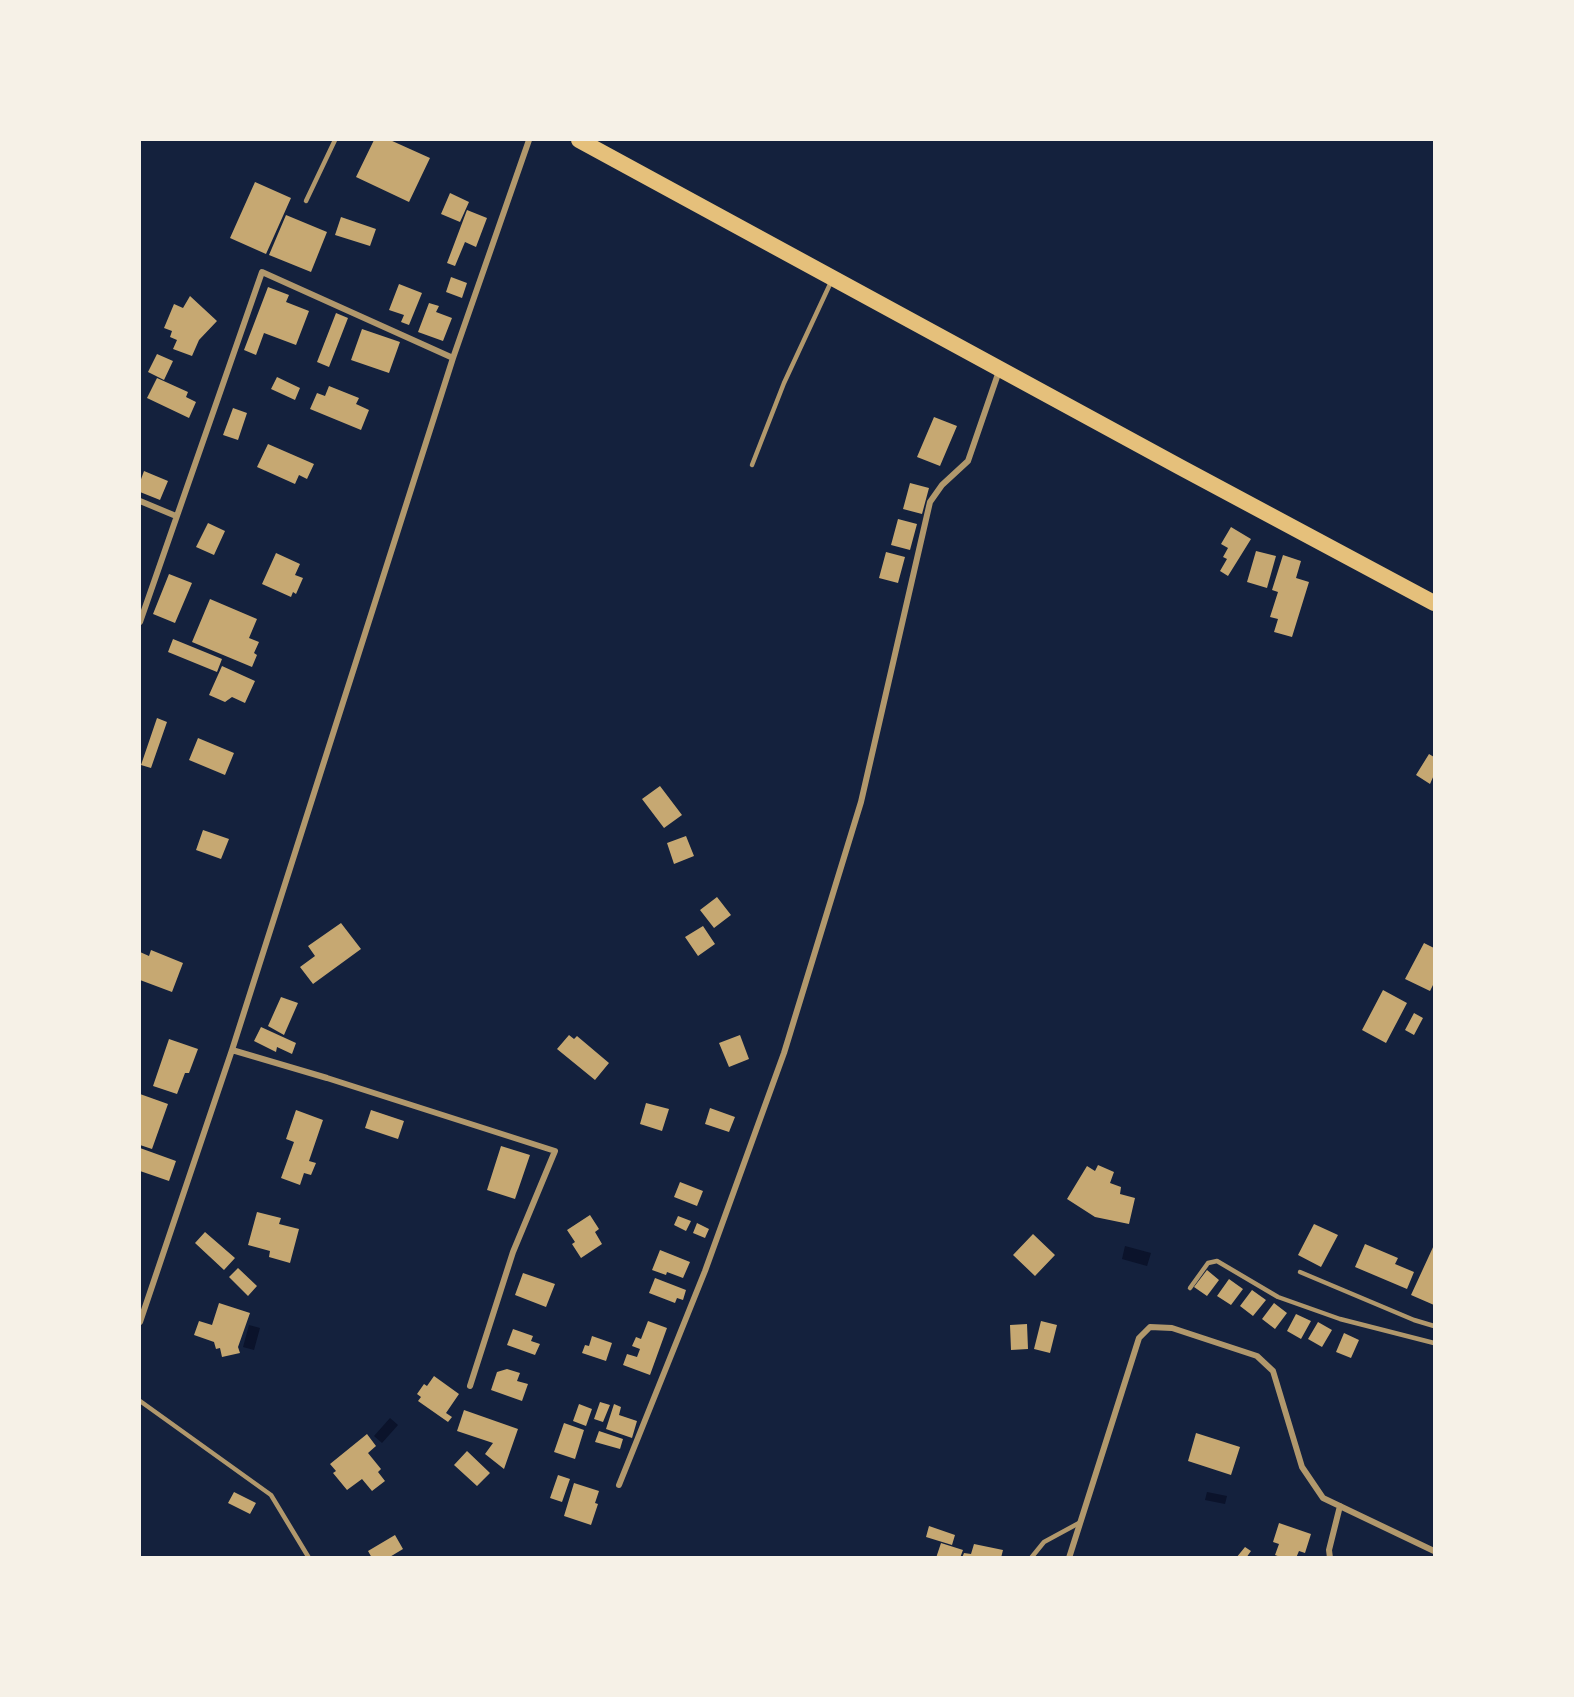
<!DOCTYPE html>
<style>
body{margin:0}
#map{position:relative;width:1574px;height:1697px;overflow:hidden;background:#14213d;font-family:"Exo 2",sans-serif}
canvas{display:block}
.frame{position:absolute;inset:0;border:141px solid #f6f1e7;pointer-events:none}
</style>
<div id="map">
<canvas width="1574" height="1697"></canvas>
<div class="frame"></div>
</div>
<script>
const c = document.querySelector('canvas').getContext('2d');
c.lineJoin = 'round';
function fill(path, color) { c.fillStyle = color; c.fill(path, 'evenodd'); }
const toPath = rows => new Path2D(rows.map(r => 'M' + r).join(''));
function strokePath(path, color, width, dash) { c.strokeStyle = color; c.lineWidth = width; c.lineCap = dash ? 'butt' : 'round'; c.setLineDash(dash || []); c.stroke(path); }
fill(toPath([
 [1125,1246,1151,1253,1147,1266,1122,1259],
 [249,1325,260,1328,254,1350,243,1347],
 [390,1418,398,1425,382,1443,374,1436],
 [1207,1492,1227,1496,1225,1504,1205,1500]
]), '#0b132b');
fill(toPath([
 [374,140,390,140,430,158,409,202,356,177],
 [255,182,291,198,266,254,230,238],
 [450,193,469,202,460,222,441,214],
 [467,210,487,218,476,247,465,242,455,266,447,263],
 [286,215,327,232,311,272,269,255],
 [341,217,376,229,370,246,335,235],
 [451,277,467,283,462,298,446,292],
 [399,284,422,293,409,325,401,322,404,315,389,310],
 [268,287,289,295,286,302,309,311,296,345,264,333,256,355,244,350],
 [190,296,217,321,199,340,192,356,173,349,177,340,170,337,172,331,164,328,174,304,183,308],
 [429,303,439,306,436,312,452,318,443,341,418,332],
 [336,313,348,318,329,367,317,362],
 [362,329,400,342,389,373,351,360],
 [157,354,173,361,164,380,148,372],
 [277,377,300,388,295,400,271,389],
 [157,378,188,392,186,397,196,402,189,418,147,398],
 [329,386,359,398,356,404,369,410,361,430,310,409,317,393,325,396],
 [233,408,247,413,238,440,223,435],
 [934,417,957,426,940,466,917,457],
 [268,444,314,464,307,479,299,475,295,484,257,467],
 [144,471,168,481,160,500,140,492,140,482],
 [910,483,929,488,922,514,903,509],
 [898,519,917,524,910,550,891,545],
 [208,523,225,531,214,555,196,547],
 [1231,527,1251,539,1228,576,1220,571,1227,559,1223,557,1228,548,1221,544],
 [1256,551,1276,556,1267,588,1247,582],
 [886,552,905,557,898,583,879,578],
 [276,553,300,564,295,575,303,578,296,594,293,592,291,597,262,584],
 [1283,555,1301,561,1296,578,1309,582,1292,637,1274,632,1278,619,1270,617,1278,592,1272,590],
 [169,574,192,583,175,623,153,614],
 [210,599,257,619,249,638,259,642,254,653,257,655,252,667,192,642],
 [173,639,222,659,217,672,168,652],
 [222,666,255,681,245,703,232,697,225,702,209,695],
 [157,718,167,722,151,768,141,765],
 [198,738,234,753,225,775,189,760],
 [1429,754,1434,757,1434,775,1430,784,1416,775],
 [660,786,682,815,664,828,642,799],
 [203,830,229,839,221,859,196,850],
 [686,836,694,856,674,864,667,843],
 [717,897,731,915,714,928,700,910],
 [341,923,361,949,313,984,300,967,315,956,308,946],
 [703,926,715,944,698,956,685,937],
 [1424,943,1434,948,1434,983,1430,991,1405,979],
 [151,950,183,963,172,992,140,980,140,952,149,956],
 [1383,990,1407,1003,1386,1043,1362,1030],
 [281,997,298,1003,284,1035,268,1026],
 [1414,1013,1423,1018,1414,1035,1405,1030],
 [261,1027,296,1043,292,1054,277,1047,276,1052,254,1041],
 [569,1035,574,1039,577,1036,609,1063,595,1080,557,1049],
 [740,1035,749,1059,729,1067,719,1043],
 [169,1039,198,1049,189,1073,185,1073,177,1094,153,1086],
 [140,1094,168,1104,152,1149,140,1145],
 [646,1103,669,1109,662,1131,640,1124],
 [710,1108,735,1117,729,1132,705,1124],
 [296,1110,323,1120,309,1161,316,1163,311,1175,304,1173,300,1185,281,1178,294,1142,286,1139],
 [371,1110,404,1121,398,1139,365,1128],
 [501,1146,530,1155,515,1199,487,1190],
 [140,1148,176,1161,169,1181,140,1171],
 [1098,1165,1114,1172,1110,1183,1121,1187,1120,1194,1135,1198,1129,1224,1095,1217,1067,1199,1087,1166,1095,1171],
 [680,1182,703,1191,697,1206,674,1197],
 [257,1212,281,1218,279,1224,299,1229,290,1263,269,1257,270,1251,248,1245],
 [590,1215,599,1229,595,1232,602,1244,581,1258,572,1244,575,1242,567,1230],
 [678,1216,691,1221,686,1231,674,1225],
 [697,1223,709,1229,705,1238,693,1233],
 [1314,1224,1338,1235,1321,1267,1298,1255],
 [205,1232,235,1258,224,1270,195,1243],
 [1033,1234,1055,1255,1035,1276,1013,1255],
 [1365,1244,1398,1258,1395,1264,1414,1272,1407,1289,1355,1267],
 [1434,1245,1434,1305,1411,1295],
 [660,1250,690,1262,683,1278,667,1272,666,1275,652,1270],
 [238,1268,257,1286,248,1296,229,1277],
 [1207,1270,1219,1280,1207,1296,1194,1287],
 [523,1273,555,1284,546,1307,515,1295],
 [655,1278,686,1290,683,1300,677,1298,675,1303,649,1293],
 [1229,1279,1243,1289,1231,1305,1217,1296],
 [1252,1290,1266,1300,1253,1316,1240,1306],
 [219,1303,250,1313,238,1347,240,1353,222,1357,220,1348,216,1349,214,1342,194,1335,199,1321,212,1325],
 [1274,1303,1287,1313,1275,1329,1262,1319],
 [1296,1314,1311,1321,1301,1339,1287,1331],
 [648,1321,667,1328,650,1375,623,1365,627,1354,637,1357,640,1349,632,1346,636,1337,641,1339],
 [1041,1321,1057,1325,1050,1353,1034,1349],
 [1318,1322,1332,1330,1322,1347,1308,1339],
 [1027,1324,1028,1349,1011,1350,1010,1325],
 [513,1329,533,1336,531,1341,540,1344,535,1355,507,1345],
 [1344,1333,1359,1340,1351,1358,1336,1352],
 [592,1336,612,1343,606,1361,582,1353,585,1345,589,1346],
 [507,1369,520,1373,517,1381,528,1384,522,1401,491,1390,497,1372],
 [434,1376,459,1394,446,1413,452,1417,448,1422,418,1401,421,1397,417,1394,424,1384,427,1386],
 [600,1402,610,1405,603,1422,594,1419],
 [579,1404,592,1409,586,1426,573,1421],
 [614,1404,621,1407,619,1415,637,1421,632,1438,606,1429],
 [464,1410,518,1429,504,1469,485,1454,493,1443,457,1431],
 [564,1423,584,1430,575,1459,554,1452],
 [599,1431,623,1439,620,1449,595,1442],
 [1196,1433,1240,1447,1231,1475,1188,1461],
 [367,1434,376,1446,368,1453,381,1469,378,1472,385,1481,372,1491,362,1479,347,1490,333,1473,336,1471,330,1464],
 [467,1451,490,1473,477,1486,454,1465],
 [558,1475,570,1479,562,1502,550,1498],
 [574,1483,599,1491,595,1503,598,1504,591,1525,564,1516],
 [234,1492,256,1503,250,1514,228,1503],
 [1279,1523,1311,1534,1305,1553,1299,1551,1296,1558,1283,1558,1275,1555,1279,1544,1273,1542],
 [929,1526,955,1535,952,1545,926,1537],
 [395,1535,403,1549,388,1558,372,1558,368,1551],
 [941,1543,963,1550,960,1558,936,1558],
 [974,1544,1003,1550,1001,1558,962,1558,964,1553,971,1554],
 [1245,1547,1251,1551,1246,1558,1236,1558]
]), '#c6a872');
strokePath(toPath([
 [306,201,335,140],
 [752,465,784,383,831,282],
 [1300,1272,1414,1320,1434,1326],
 [1190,1288,1208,1263,1217,1261,1278,1297,1340,1319,1434,1343],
 [140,1401,271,1495,309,1558],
 [1031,1558,1044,1542,1079,1523]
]), '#b1986c', 4.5);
strokePath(toPath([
 [140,501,176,516],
 [140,622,262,272,453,358],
 [232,1050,327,1078,555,1151,513,1252,470,1386],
 [140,1322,232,1050,453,358,529,140],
 [619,1485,705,1271,784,1053,861,802,930,502,942,485,968,461,999,371],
 [1069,1558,1139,1338,1150,1327,1172,1328,1257,1356,1273,1371,1302,1467,1323,1498,1434,1551],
 [1330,1558,1329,1550,1340,1506]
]), '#b1986c', 6);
strokePath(toPath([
 [579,140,1180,467,1434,603]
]), '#e5c07b', 16);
</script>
